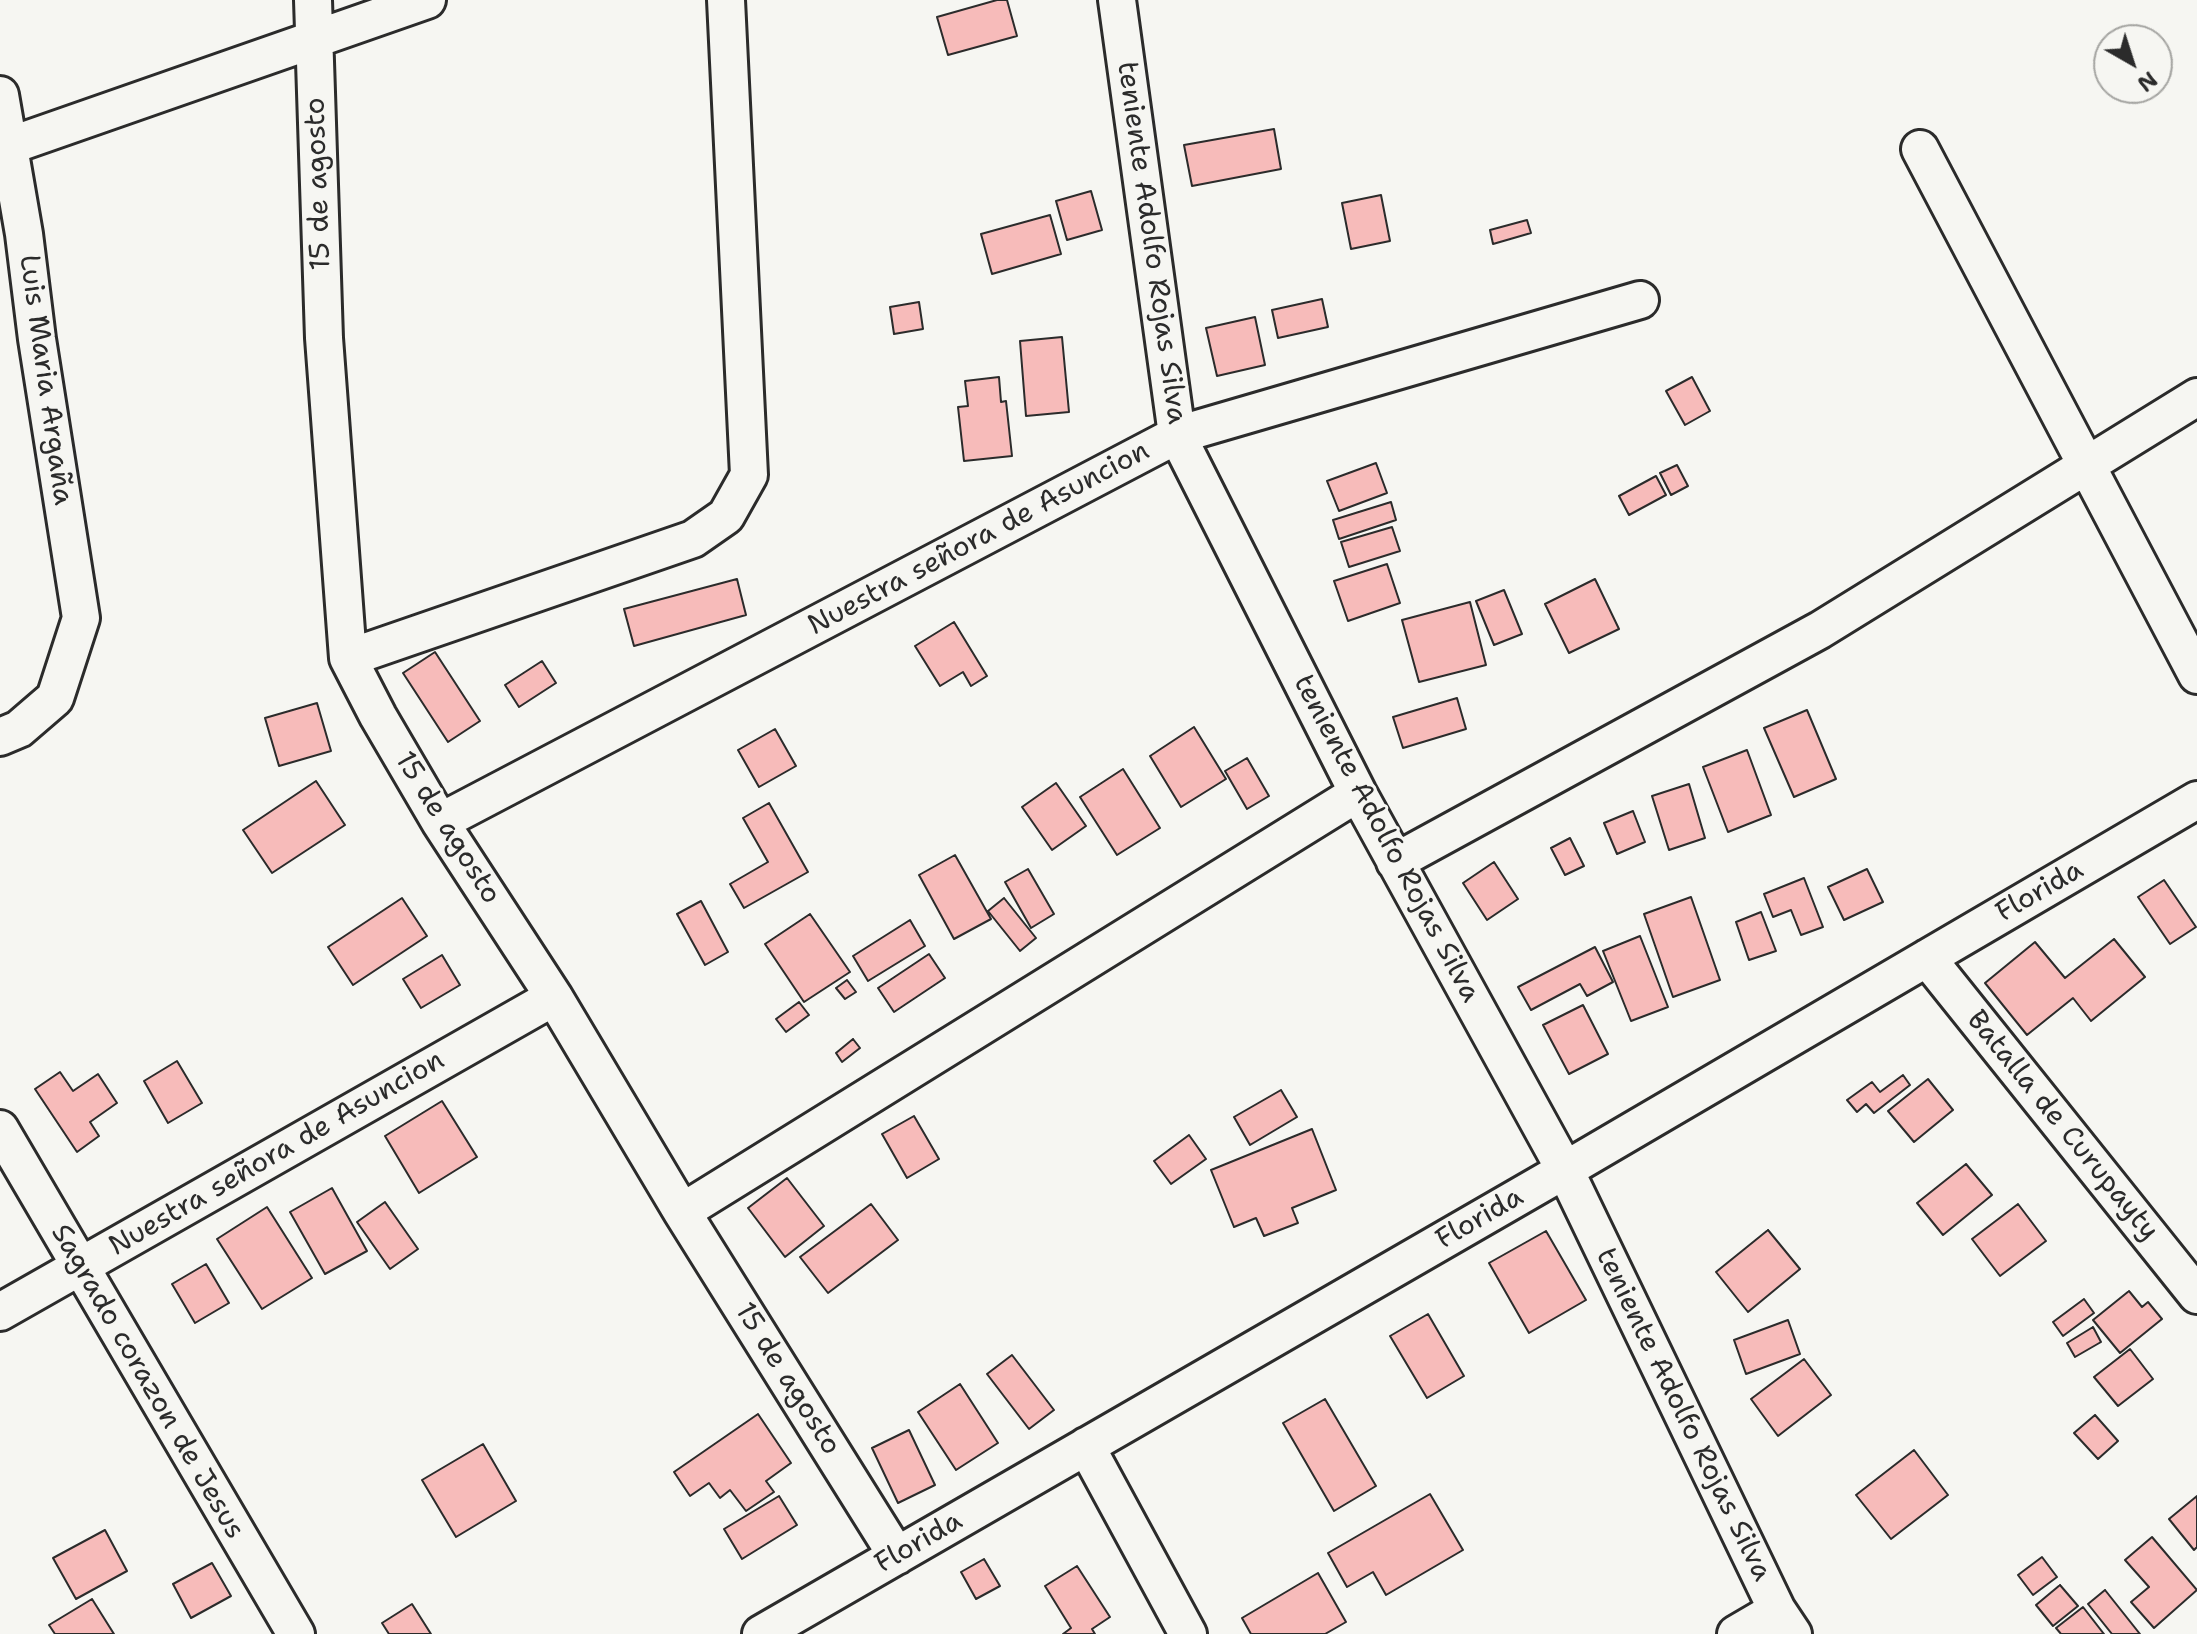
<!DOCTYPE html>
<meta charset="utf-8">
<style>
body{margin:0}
#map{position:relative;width:2197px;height:1634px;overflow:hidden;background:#f6f6f2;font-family:"Shantell Sans",sans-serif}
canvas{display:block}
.north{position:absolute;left:2093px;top:24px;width:80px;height:80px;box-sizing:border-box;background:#f6f6f2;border:2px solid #a5a5a2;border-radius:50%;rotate:141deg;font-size:22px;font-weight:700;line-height:32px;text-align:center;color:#2b2b2b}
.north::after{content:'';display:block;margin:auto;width:28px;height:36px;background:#2b2b2b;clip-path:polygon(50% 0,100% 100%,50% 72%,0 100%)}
</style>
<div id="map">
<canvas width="2197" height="1634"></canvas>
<div class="north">N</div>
</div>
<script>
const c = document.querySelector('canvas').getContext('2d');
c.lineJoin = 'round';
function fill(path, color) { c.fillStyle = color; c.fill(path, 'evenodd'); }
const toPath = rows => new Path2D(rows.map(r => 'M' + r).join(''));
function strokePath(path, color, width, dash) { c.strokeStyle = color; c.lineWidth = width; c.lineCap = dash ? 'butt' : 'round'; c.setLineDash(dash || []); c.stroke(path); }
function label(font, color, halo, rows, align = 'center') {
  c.font = font + ' "Shantell Sans",sans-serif'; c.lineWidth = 6; c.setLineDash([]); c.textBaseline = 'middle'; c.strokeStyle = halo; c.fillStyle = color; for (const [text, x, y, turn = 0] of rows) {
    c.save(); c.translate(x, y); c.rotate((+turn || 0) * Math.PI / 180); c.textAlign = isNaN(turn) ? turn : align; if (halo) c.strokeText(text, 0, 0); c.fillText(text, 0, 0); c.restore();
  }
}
const building = toPath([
 [997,0,1007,0,1017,36,948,55,937,17,997,0],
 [1274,129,1281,169,1192,186,1184,145,1274,129],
 [1091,191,1102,230,1067,240,1056,201,1091,191],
 [1381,195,1390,241,1351,249,1342,203,1381,195],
 [1050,215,1061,254,992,274,981,234,1050,215],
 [1527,220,1531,233,1493,244,1490,230,1527,220],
 [1322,299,1328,327,1278,338,1272,310,1322,299],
 [919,302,923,329,894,334,890,307,919,302],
 [1255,317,1265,365,1217,376,1206,328,1255,317],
 [1062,337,1069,412,1026,416,1020,341,1062,337],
 [999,377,1001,402,1006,401,1012,456,964,461,958,407,968,406,965,381,999,377],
 [1692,377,1710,411,1685,425,1666,391,1692,377],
 [1376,463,1387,493,1339,511,1327,481,1376,463],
 [1677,465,1688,486,1671,495,1660,473,1677,465],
 [1656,476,1666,495,1629,515,1619,496,1656,476],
 [1391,502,1396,520,1339,539,1333,520,1391,502],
 [1392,527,1400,551,1349,567,1341,542,1392,527],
 [1387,564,1400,603,1348,621,1334,581,1387,564],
 [737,579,746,615,634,646,624,609,737,579],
 [1595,579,1619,629,1569,653,1545,604,1595,579],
 [1504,590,1522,634,1494,645,1476,601,1504,590],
 [1470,602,1486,665,1419,682,1402,620,1470,602],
 [954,622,987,676,971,686,963,672,940,686,915,646,954,622],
 [435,652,480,721,448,742,403,673,435,652],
 [542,661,556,683,519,707,505,685,542,661],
 [1457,698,1466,729,1403,748,1393,717,1457,698],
 [317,703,331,751,279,766,265,718,317,703],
 [1807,710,1836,779,1794,797,1764,728,1807,710],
 [1194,727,1226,779,1181,807,1150,756,1194,727],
 [775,729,796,766,759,787,738,750,775,729],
 [1747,750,1771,815,1728,832,1703,767,1747,750],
 [1247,758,1269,796,1247,809,1225,771,1247,758],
 [1123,769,1160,828,1117,855,1080,797,1123,769],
 [316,781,345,825,272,873,243,830,316,781],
 [1056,783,1086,826,1052,850,1022,807,1056,783],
 [1689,784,1705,838,1669,850,1652,796,1689,784],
 [769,803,808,872,744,908,730,884,768,862,743,818,769,803],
 [1633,811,1645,842,1617,854,1604,823,1633,811],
 [1570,838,1584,866,1565,875,1551,848,1570,838],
 [955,855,991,919,954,939,919,875,955,855],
 [1494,862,1518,899,1487,920,1463,883,1494,862],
 [1028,869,1054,914,1031,928,1005,882,1028,869],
 [1867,869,1883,902,1844,920,1828,887,1867,869],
 [1804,878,1823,927,1801,935,1791,910,1773,917,1764,894,1804,878],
 [2164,880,2196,927,2170,944,2138,897,2164,880],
 [1691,897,1720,980,1673,997,1644,914,1691,897],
 [402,898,427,936,353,985,328,947,402,898],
 [1004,898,1036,938,1020,951,988,911,1004,898],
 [701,901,728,952,705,965,677,914,701,901],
 [1761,912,1776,951,1749,960,1736,922,1761,912],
 [810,914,850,972,804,1002,765,944,810,914],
 [910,920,925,946,868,981,853,956,910,920],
 [1640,936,1668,1007,1631,1021,1603,951,1640,936],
 [2114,939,2145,977,2091,1021,2073,998,2027,1035,1985,983,2035,942,2065,978,2114,939],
 [1595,947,1613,982,1587,996,1580,984,1531,1010,1518,987,1595,947],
 [929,954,945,978,894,1012,878,988,929,954],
 [442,955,460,985,421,1008,403,979,442,955],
 [847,980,856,992,845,999,836,988,847,980],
 [799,1002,809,1015,786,1032,776,1019,799,1002],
 [1583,1005,1608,1054,1569,1074,1543,1025,1583,1005],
 [853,1039,860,1048,842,1062,836,1053,853,1039],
 [177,1061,202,1103,168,1123,144,1081,177,1061],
 [60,1072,73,1091,98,1074,117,1103,90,1122,99,1136,77,1152,35,1089,60,1072],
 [1903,1075,1910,1085,1874,1113,1866,1104,1857,1112,1847,1100,1872,1082,1880,1092,1903,1075],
 [1928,1079,1953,1110,1914,1142,1888,1111,1928,1079],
 [1281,1090,1297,1117,1250,1145,1234,1117,1281,1090],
 [442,1101,477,1157,419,1193,385,1136,442,1101],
 [914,1116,939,1159,907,1178,882,1134,914,1116],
 [1312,1129,1336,1190,1292,1208,1298,1223,1264,1236,1256,1218,1234,1227,1211,1170,1312,1129],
 [1189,1135,1206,1159,1171,1184,1154,1161,1189,1135],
 [1966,1164,1992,1195,1943,1235,1917,1203,1966,1164],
 [787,1178,824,1226,785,1257,748,1208,787,1178],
 [332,1188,367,1251,325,1274,290,1212,332,1188],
 [385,1202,418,1249,390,1269,357,1222,385,1202],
 [871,1204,898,1240,828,1293,800,1257,871,1204],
 [2018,1204,2046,1241,2000,1276,1972,1239,2018,1204],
 [267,1207,312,1278,262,1309,217,1239,267,1207],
 [1768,1230,1800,1269,1748,1312,1716,1272,1768,1230],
 [1546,1231,1586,1300,1529,1333,1489,1263,1546,1231],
 [206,1264,229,1303,195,1323,172,1284,206,1264],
 [2129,1291,2142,1307,2148,1302,2162,1319,2120,1353,2093,1320,2129,1291],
 [2084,1299,2094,1313,2063,1336,2053,1322,2084,1299],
 [1428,1314,1464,1376,1427,1398,1390,1336,1428,1314],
 [1788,1320,1800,1354,1746,1374,1734,1340,1788,1320],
 [2093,1327,2101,1342,2075,1357,2067,1343,2093,1327],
 [2130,1349,2153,1379,2118,1406,2094,1377,2130,1349],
 [1012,1355,1054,1410,1029,1429,987,1374,1012,1355],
 [1804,1359,1831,1395,1778,1436,1751,1399,1804,1359],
 [960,1384,998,1443,956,1470,918,1412,960,1384],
 [1325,1399,1376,1486,1334,1511,1283,1423,1325,1399],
 [758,1414,791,1463,766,1481,774,1492,746,1511,730,1490,720,1498,709,1483,690,1496,674,1472,758,1414],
 [2095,1415,2118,1441,2098,1459,2074,1433,2095,1415],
 [909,1430,935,1485,898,1503,872,1448,909,1430],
 [483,1444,516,1501,456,1537,422,1480,483,1444],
 [1914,1450,1948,1495,1891,1539,1856,1495,1914,1450],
 [1430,1494,1463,1550,1386,1595,1373,1572,1347,1587,1328,1553,1430,1494],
 [779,1496,797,1525,742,1559,724,1529,779,1496],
 [2197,1496,2197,1547,2194,1550,2169,1519,2197,1496],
 [105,1530,127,1571,76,1599,53,1558,105,1530],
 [2152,1537,2197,1590,2154,1628,2131,1602,2149,1587,2125,1560,2152,1537],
 [2042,1557,2057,1577,2033,1595,2018,1575,2042,1557],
 [984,1559,1000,1586,976,1599,961,1572,984,1559],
 [212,1563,231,1596,191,1618,173,1584,212,1563],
 [1077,1566,1110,1617,1092,1629,1095,1634,1063,1634,1071,1628,1045,1586,1077,1566],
 [1318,1573,1346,1622,1325,1634,1251,1634,1242,1618,1318,1573],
 [2060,1585,2078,1606,2053,1626,2036,1605,2060,1585],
 [2105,1590,2140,1634,2112,1634,2088,1604,2105,1590],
 [92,1599,114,1634,55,1634,49,1625,92,1599],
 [412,1604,431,1634,389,1634,382,1623,412,1604],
 [2083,1607,2104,1634,2061,1634,2056,1628,2083,1607]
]);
fill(building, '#f7bbba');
strokePath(building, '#2b2b2b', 2);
const street = toPath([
 [313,0,324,338,348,658,378,716,440,822,554,997,682,1212,897,1556],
 [1117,0,1177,435,1358,793,1565,1170,1777,1610,1793,1634],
 [0,95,24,234,37,339,81,618,55,698,19,729,0,737],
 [9,146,427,0],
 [1920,149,2197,675],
 [348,658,693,539,726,516,749,475,726,0],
 [440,822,1177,435,1640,300],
 [1395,862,1820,630,2197,397],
 [1927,958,2197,1295],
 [0,1129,296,1634],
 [682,1212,1358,793],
 [0,1312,554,997],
 [1086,1446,1188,1634],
 [761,1634,1565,1170,2197,800],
 [1736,1634,1777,1610]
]);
strokePath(street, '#2b2b2b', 42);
strokePath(street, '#f6f6f2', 36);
label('28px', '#2b2b2b', '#f6f6f2', [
 ["15 de agosto",319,184,-92],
 ["teniente Adolfo Rojas Silva",1151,243,82],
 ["Luis Maria Argaña",45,380,82],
 ["Nuestra señora de Asuncion",979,539,-28],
 ["15 de agosto",447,828,58],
 ["teniente Adolfo Rojas Silva",1386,839,62],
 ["Florida",2040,892,-30],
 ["Batalla de Curupayty",2062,1126,51],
 ["Nuestra señora de Asuncion",277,1154,-30],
 ["Florida",1480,1219,-30],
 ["15 de agosto",787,1379,58],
 ["Sagrado corazon de Jesus",147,1382,60],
 ["teniente Adolfo Rojas Silva",1683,1415,64],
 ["Florida",919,1543,-30]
]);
</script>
